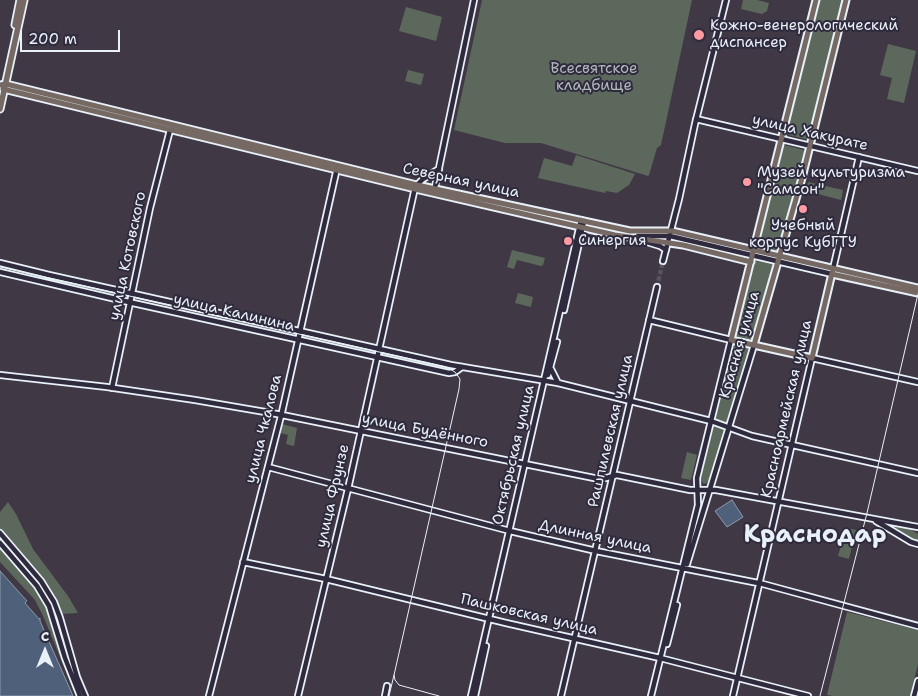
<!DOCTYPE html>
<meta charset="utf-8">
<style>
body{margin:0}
#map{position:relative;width:918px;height:696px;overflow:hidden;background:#413845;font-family:"Shantell Sans",sans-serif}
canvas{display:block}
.north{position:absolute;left:20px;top:626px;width:50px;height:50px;-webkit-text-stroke:4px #2f2a3d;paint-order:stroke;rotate:0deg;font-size:14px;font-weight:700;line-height:20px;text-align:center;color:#e8f1f8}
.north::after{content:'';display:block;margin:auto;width:18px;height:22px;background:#e8f1f8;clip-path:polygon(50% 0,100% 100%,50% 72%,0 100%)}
.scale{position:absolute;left:20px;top:30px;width:100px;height:22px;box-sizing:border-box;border:2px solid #e8f1f8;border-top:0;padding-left:6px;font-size:15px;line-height:18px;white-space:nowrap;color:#e8f1f8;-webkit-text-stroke:4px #2f2a3d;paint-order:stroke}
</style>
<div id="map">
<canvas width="918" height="696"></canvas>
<div class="north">С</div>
<div class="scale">200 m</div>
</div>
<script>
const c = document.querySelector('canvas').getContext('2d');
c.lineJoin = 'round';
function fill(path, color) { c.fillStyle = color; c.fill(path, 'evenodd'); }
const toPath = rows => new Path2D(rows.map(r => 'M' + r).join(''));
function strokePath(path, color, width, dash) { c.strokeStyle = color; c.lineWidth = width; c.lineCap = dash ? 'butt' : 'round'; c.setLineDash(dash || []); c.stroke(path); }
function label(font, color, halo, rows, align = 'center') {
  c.font = font + ' "Shantell Sans",sans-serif'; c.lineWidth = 4; c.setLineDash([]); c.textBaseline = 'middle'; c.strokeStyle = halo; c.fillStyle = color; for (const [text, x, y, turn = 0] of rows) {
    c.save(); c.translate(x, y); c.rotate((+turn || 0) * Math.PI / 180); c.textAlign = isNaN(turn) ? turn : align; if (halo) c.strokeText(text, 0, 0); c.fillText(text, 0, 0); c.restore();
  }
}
fill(toPath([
 [482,0,692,0,661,145,657,148,649,175,648,176,541,143,505,143,454,130],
 [743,0,757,0,769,3,767,11,762,14,741,9],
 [820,0,843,0,808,138,805,139,789,135,787,133],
 [406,7,442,17,436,41,399,31],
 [888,44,916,51,904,103,887,99,892,78,880,75],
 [408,70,424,74,421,85,405,81],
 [784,145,804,150,806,155,777,253,758,248],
 [576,155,635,174,629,185,617,193,606,191,605,193,538,178,544,158,572,166],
 [808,182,843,190,841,200,806,191],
 [512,250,545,258,543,265,541,266,517,260,514,269,507,267],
 [756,258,774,262,752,341,735,337],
 [518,293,533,297,531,307,515,303],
 [734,345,750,348,710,481,704,484,700,479],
 [282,424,297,428,294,446,286,444,288,435,281,433],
 [687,452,697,455,691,480,681,478],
 [8,502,16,514,33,549,68,596,78,613,61,614,51,591,0,529,0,512],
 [890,525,908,528,918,534,918,541,909,539,890,527],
 [846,528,856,530,849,559,838,556],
 [0,536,30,571,50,598,83,696,81,696,76,682,49,602,0,540],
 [0,546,25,575,43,599,78,696,76,696,44,618,35,600,0,562],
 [847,612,918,630,918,664,910,696,833,696,827,695]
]), '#5d685c');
const water = toPath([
 [732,500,743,517,727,527,715,511,732,500],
 [0,571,27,601,25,603,39,619,40,618,40,621,73,696,0,696,0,571]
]);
fill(water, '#4f617a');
strokePath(water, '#8c9bac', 1);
strokePath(toPath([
 [657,287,663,261]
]), '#5a5460', 4.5, [4.5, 2]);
const secondary = toPath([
 [696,119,918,171],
 [434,192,474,0],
 [638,236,670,236,832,274],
 [647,242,660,246,666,250],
 [663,261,679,199,695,124,726,0],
 [0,263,49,275,451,365,558,383,711,421,752,436,918,473],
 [833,269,859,157],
 [0,272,133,303,449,373,455,372,462,367],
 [564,310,584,221],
 [649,320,731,340,697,478,698,505,651,696],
 [551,369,558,383],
 [0,375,107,387,195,400,277,414,599,479,606,478,617,475,690,490,716,490,918,527],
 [548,375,557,342],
 [112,388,150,208,170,130],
 [268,467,510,531,596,551,763,584,918,626],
 [876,521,911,542,918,544],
 [0,533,41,581,54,602,60,618,77,677,85,696],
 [0,543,37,586,49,606,65,658,80,696],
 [243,562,326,579,506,623,660,658,808,696],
 [687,564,754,345],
 [667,644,677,605],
 [209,696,282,412,337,168],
 [298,696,348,489,414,192,417,185,423,179,439,169],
 [385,696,387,686],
 [471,696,581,220],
 [475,696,486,646],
 [561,696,657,287],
 [733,696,812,358,918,382],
 [914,696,918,681]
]);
const primary = toPath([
 [816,0,731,340,812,358,833,269],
 [0,85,6,84,88,104,417,185,630,231,672,231,918,288],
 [3,89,415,189,615,235,683,245,751,262],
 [832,274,918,293],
 [754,345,802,178,846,0]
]);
const highway = toPath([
 [15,25,20,0],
 [0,109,24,0]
]);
strokePath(secondary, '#e8f1f8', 8);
strokePath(primary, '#e8f1f8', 9);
strokePath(highway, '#e8f1f8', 9);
strokePath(secondary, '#2f2a3d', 4.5);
strokePath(primary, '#766964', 5);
strokePath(highway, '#766964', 5.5);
strokePath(toPath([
 [0,267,446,367,455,372,460,379,459,389,394,675,395,680,399,685,439,696],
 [389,696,394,675],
 [820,696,867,513,918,294]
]), '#e8f1f8', 1);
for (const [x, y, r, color] of [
 [699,35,6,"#ff9aa2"],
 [747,182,5,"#ff9aa2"],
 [803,209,5,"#ff9aa2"],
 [568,241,5,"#ff9aa2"]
]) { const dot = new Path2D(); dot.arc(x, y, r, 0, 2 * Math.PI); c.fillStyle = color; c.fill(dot); strokePath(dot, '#2f2a3d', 2); }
label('15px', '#e8f1f8', '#2f2a3d', [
 ["Кожно-венерологический",710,26],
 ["диспансер",710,43],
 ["Музей культуризма",757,173],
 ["\"Самсон\"",757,190],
 ["Учебный",803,226,"center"],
 ["корпус КубГТУ",803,243,"center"],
 ["Синергия",578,241]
], 'left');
label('15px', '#b0baba', '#2f2a3d', [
 ["Всесвятское",594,69],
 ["кладбище",594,86]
]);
label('15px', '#e8f1f8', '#2f2a3d', [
 ["улица Хакурате",810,133,13],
 ["Северная улица",461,181,12],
 ["улица Котовского",128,256,-78],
 ["улица Калинина",234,313,13],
 ["Красная улица",740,345,-74],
 ["Красноармейская улица",787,409,-77],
 ["улица Чкалова",264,429,-76],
 ["улица Будённого",425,431,11],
 ["Рашпилевская улица",611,431,-77],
 ["Октябрьская улица",514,455,-77],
 ["улица Фрунзе",333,496,-77],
 ["Длинная улица",595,537,12],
 ["Пашковская улица",529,615,13]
]);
label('bold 25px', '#e8f1f8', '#2f2a3d', [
 ["Краснодар",815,535]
]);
</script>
